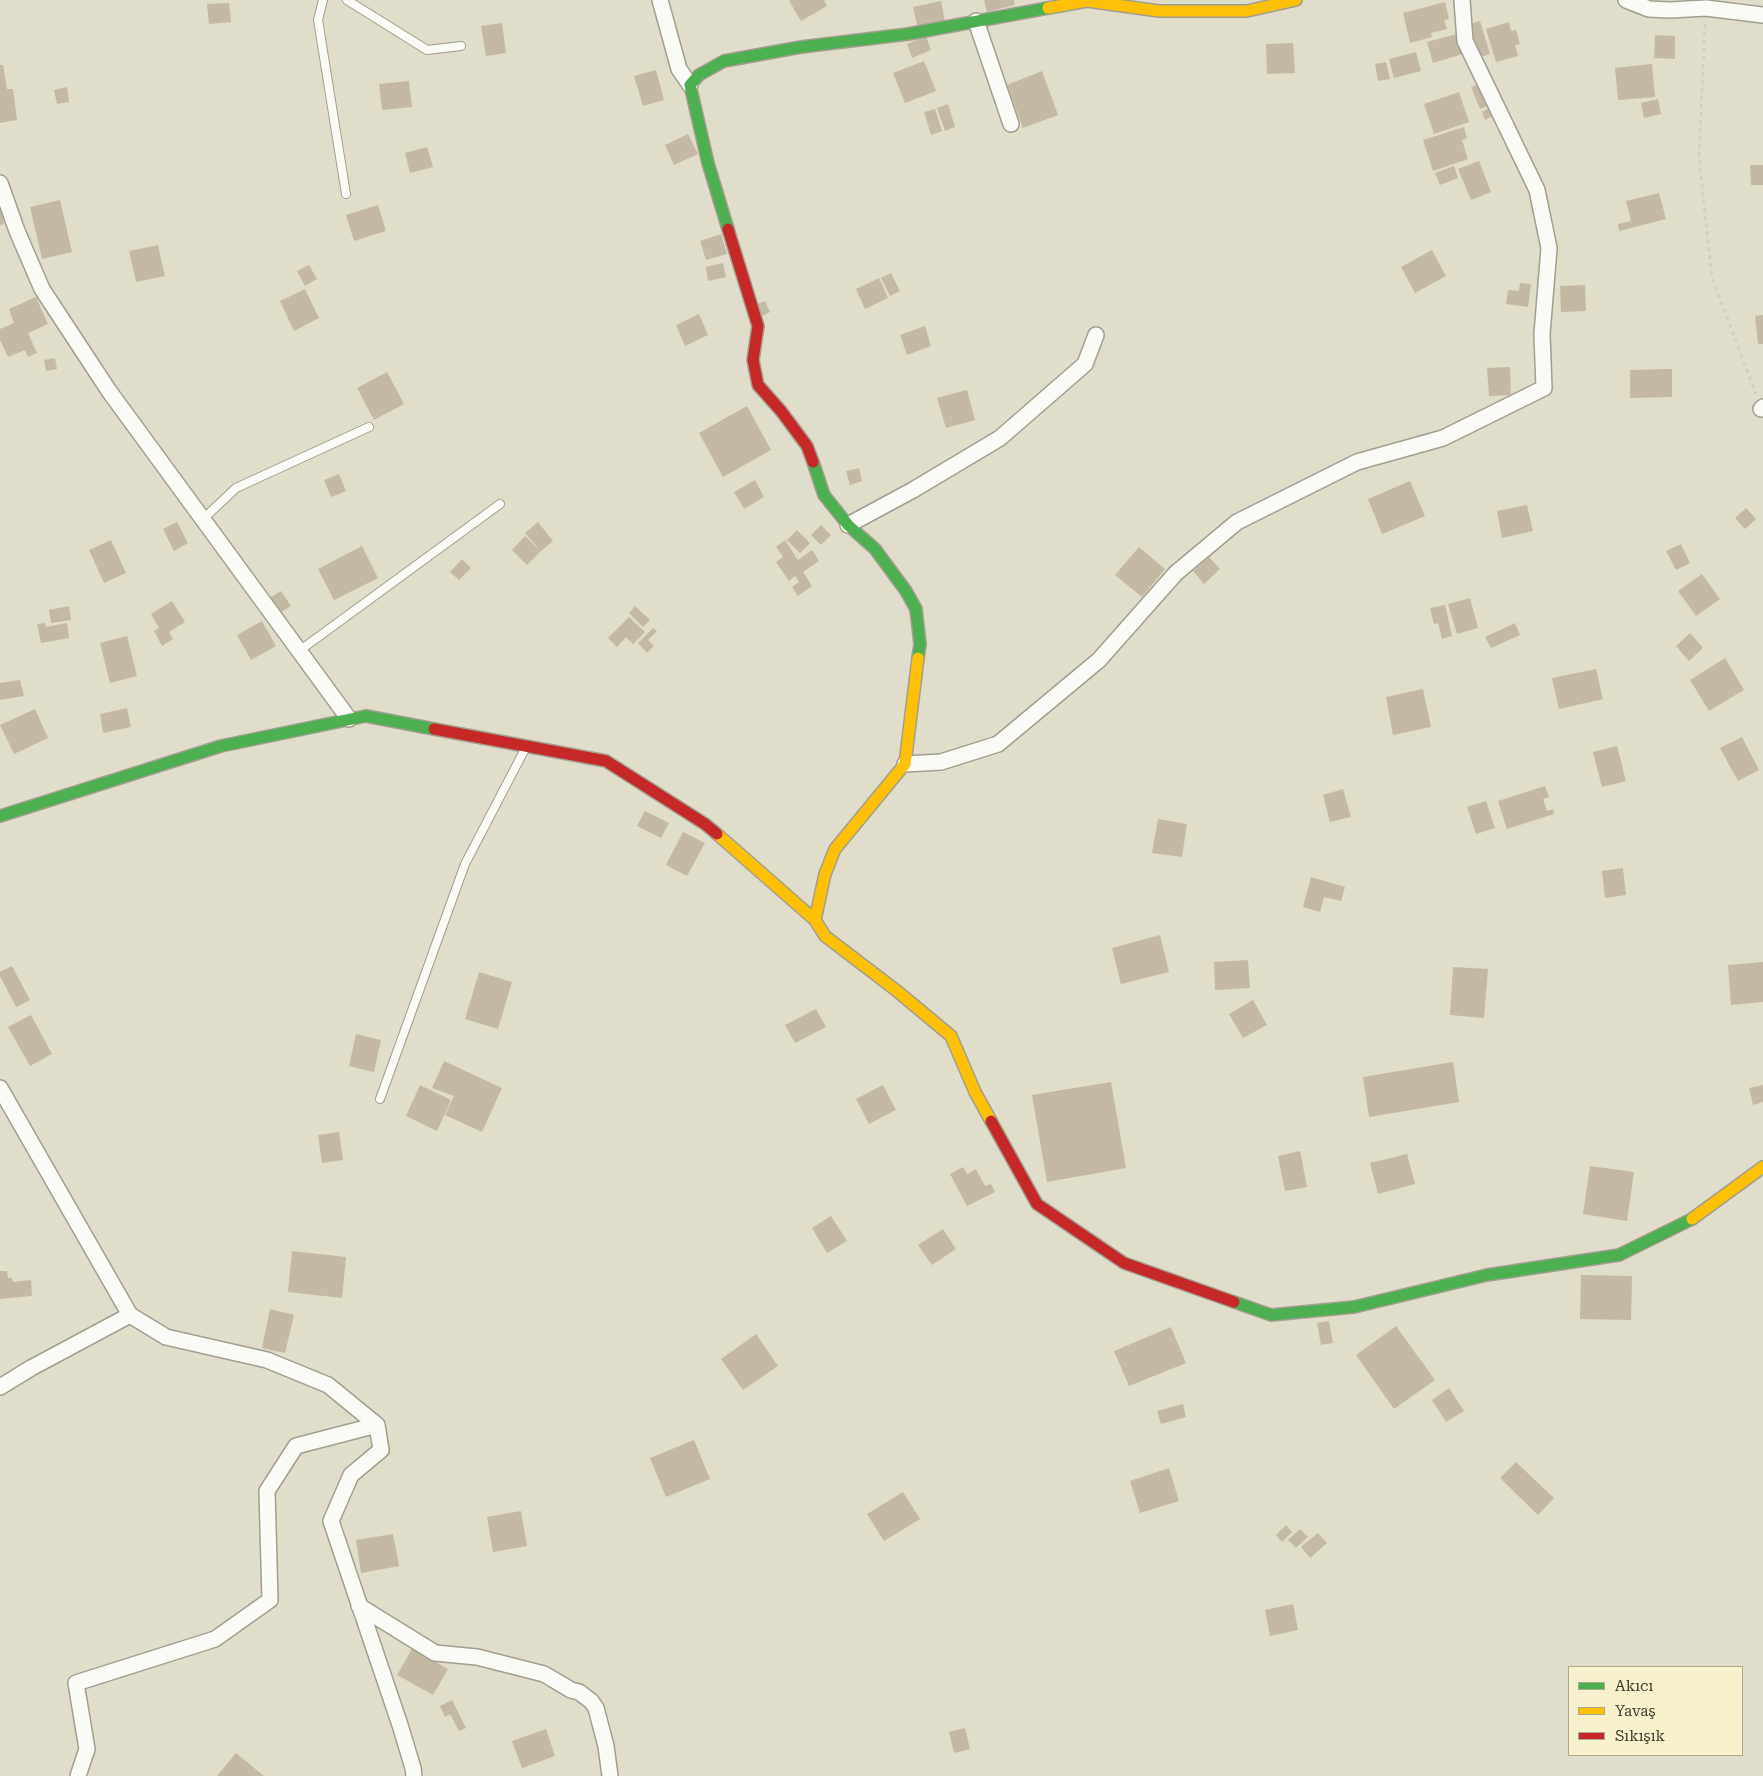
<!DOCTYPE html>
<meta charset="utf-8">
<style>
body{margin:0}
#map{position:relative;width:1763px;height:1776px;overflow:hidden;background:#e0ddca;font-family:"Roboto Serif",serif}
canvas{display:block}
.legend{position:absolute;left:1568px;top:1666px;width:175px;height:90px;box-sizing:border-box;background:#f8f1cd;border:1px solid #aea98d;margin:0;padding:6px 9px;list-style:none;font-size:15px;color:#3f3c2e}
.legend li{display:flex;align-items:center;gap:10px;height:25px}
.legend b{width:25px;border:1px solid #aea98d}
</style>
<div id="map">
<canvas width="1763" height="1776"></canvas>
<ul class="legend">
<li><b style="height:6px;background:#4caf50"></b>Akıcı</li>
<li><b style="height:6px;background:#ffc107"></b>Yavaş</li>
<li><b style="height:6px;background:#c62828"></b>Sıkışık</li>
</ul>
</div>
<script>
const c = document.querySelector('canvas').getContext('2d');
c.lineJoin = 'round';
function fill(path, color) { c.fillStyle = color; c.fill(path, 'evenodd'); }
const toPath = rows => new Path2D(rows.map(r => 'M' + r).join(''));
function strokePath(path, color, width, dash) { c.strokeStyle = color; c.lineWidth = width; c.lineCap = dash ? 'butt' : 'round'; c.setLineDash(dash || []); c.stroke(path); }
fill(toPath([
 [791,0,824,0,827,6,801,21,789,1],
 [984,0,1014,0,1015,5,987,12],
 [941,1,945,22,918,28,913,7],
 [1445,2,1449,19,1444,20,1447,29,1431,33,1432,37,1410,43,1403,13],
 [229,3,231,22,209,24,207,4],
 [1480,21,1490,54,1477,58,1467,25],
 [1509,22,1511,31,1516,30,1520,44,1515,45,1518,56,1496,62,1486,29],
 [502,23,506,53,486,56,481,26],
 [1457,34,1463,54,1433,63,1427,42],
 [1655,35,1675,36,1675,59,1654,58],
 [926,36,931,50,912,58,907,44],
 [1293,43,1295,73,1267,74,1266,44],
 [1416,52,1421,71,1394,78,1389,59],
 [924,61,936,91,905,103,893,73],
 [1386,62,1390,79,1378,81,1375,64],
 [1652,64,1655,97,1618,100,1615,68],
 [0,65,3,65,7,89,13,89,17,120,0,123],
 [656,70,664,100,643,106,634,76],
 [1042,71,1058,115,1023,128,1007,85],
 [409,81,412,107,382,110,379,84],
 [1481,83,1490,105,1480,109,1471,87],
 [67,87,69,102,57,104,54,90],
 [1459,92,1469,122,1434,134,1424,104],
 [1658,99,1661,114,1644,118,1641,103],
 [948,104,955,127,945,131,937,108],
 [1491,107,1495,115,1485,120,1482,112],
 [935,109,942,131,931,135,924,112],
 [1464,127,1467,138,1462,140,1468,159,1433,171,1423,140],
 [688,134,698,154,674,165,665,145],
 [427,147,433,167,410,173,405,153],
 [1479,161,1491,192,1471,200,1458,169],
 [1750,165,1763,165,1763,185,1751,185],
 [1454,166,1458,178,1440,185,1435,173],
 [1659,193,1666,219,1619,231,1618,224,1631,221,1626,201],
 [60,200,72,252,42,259,30,207],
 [378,205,386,231,354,241,346,215],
 [1,209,4,224,0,225,0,210],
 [721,234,727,254,706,260,700,241],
 [158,245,165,276,136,282,129,251],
 [1432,250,1446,276,1415,293,1401,267],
 [723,263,726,277,708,281,706,267],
 [309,265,317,279,305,286,297,271],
 [891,273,900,291,890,296,881,278],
 [879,278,888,298,865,309,856,289],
 [1520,283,1531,284,1528,307,1506,304,1508,290,1519,291],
 [1585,285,1586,311,1561,312,1560,286],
 [305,289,319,318,294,331,280,301],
 [36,297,48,324,28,333,37,353,28,357,25,350,8,357,0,340,0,329,14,323,9,309],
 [765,301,770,312,760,317,755,305],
 [699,314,708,335,685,346,676,325],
 [1763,315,1763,344,1758,344,1755,316],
 [925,326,931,346,907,355,900,335],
 [55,358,57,369,46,371,44,360],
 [1510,367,1511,395,1489,396,1487,368],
 [1672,369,1672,397,1630,398,1630,370],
 [387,372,404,404,374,420,357,388],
 [967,390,975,420,946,428,937,398],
 [747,406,771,450,723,477,699,433],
 [859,468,862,481,850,485,846,471],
 [339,474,346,491,331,497,324,480],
 [755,480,764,497,744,509,734,492],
 [1410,481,1425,516,1382,534,1368,499],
 [1527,505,1533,531,1502,538,1497,511],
 [1746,508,1756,519,1745,529,1735,518],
 [177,522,188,543,174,551,163,529],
 [538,522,553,541,541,551,525,533],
 [821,525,831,535,821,545,811,535],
 [797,530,810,543,800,553,787,540],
 [525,536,541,551,527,565,512,550],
 [111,540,126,573,104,583,89,550],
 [785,540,798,560,812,550,819,561,803,572,812,586,798,596,792,587,799,582,795,576,789,581,776,562,783,557,776,547],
 [1681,544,1690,563,1676,570,1666,551],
 [362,546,378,578,334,600,318,569],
 [1139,547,1165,569,1142,597,1115,575],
 [1209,557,1220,569,1204,584,1193,571],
 [462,559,471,568,459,580,450,572],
 [1702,574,1720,599,1696,616,1678,591],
 [281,591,291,606,275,616,265,601],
 [1470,598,1478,628,1457,634,1448,604],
 [172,601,185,622,169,632,173,639,162,646,154,631,159,628,151,614],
 [1445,605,1452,636,1442,639,1438,623,1434,624,1430,608],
 [69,606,71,620,51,623,49,610],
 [635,606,650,620,643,627,629,613],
 [629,617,645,632,633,644,626,637,617,647,608,638],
 [262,621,276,646,251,660,237,635],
 [45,623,46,627,67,623,69,638,41,643,37,624],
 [1515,623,1520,635,1491,648,1485,637],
 [653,628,657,631,648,640,654,646,647,653,638,643],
 [1690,633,1703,648,1689,661,1676,646],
 [127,636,137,676,110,683,100,643],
 [1725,658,1744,690,1709,711,1690,680],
 [1596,669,1603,699,1559,709,1552,678],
 [20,680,24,696,0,700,0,683],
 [1423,689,1431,727,1393,735,1386,697],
 [127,708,131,727,103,733,100,714],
 [35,709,48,738,14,754,0,725],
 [1742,737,1759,770,1738,781,1720,748],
 [1617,746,1626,781,1602,787,1593,752],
 [1545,786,1549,797,1543,799,1547,811,1553,809,1554,814,1507,829,1498,801],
 [1343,789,1351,817,1330,822,1323,795],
 [1486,801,1495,828,1476,834,1467,807],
 [645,811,669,823,661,838,637,826],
 [1158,819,1187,824,1182,857,1152,853],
 [683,832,705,843,687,876,666,865],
 [1623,868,1626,895,1605,898,1602,871],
 [1311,877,1345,887,1341,901,1324,897,1320,912,1303,907],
 [1160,935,1169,972,1121,984,1112,948],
 [1248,960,1250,988,1215,990,1214,962],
 [1763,962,1763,1002,1731,1005,1728,965],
 [12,966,30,1000,16,1007,0,976,0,972],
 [1453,967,1488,969,1484,1018,1450,1015],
 [479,972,512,982,498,1029,465,1019],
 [1253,1000,1267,1025,1243,1038,1229,1014],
 [816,1009,826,1027,795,1043,785,1025],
 [31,1015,52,1054,30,1066,8,1027],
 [356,1034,381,1040,374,1072,349,1066],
 [444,1061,502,1088,482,1132,445,1115,454,1096,432,1088],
 [1453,1062,1459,1102,1369,1117,1363,1077],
 [1111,1082,1126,1168,1047,1182,1032,1095],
 [420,1085,451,1100,437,1131,406,1116],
 [883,1085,896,1110,869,1124,856,1099],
 [1763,1085,1763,1102,1753,1105,1749,1088],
 [339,1132,343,1160,322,1163,318,1135],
 [1300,1151,1307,1187,1285,1191,1278,1156],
 [1407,1154,1415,1184,1378,1194,1370,1163],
 [1590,1166,1634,1172,1627,1221,1583,1214],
 [963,1167,967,1174,976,1169,985,1186,991,1184,995,1192,967,1206,950,1174],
 [831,1216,847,1241,827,1253,812,1228],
 [943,1229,956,1249,932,1265,918,1245],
 [292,1251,346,1257,342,1298,288,1292],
 [0,1271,7,1271,8,1278,12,1278,13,1282,31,1280,32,1296,0,1299],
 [1581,1275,1632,1276,1631,1320,1580,1319],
 [270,1309,294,1315,285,1353,262,1348],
 [1329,1321,1333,1343,1321,1345,1317,1323],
 [1396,1326,1435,1380,1394,1409,1356,1355],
 [1171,1327,1186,1363,1129,1386,1114,1351],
 [756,1334,778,1366,743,1390,721,1359],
 [1449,1388,1464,1411,1446,1422,1432,1400],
 [1183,1404,1186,1417,1161,1424,1157,1411],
 [694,1440,710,1479,666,1497,650,1458],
 [1516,1462,1554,1498,1538,1515,1500,1478],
 [1169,1468,1179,1501,1140,1513,1130,1481],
 [903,1492,920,1519,884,1541,867,1514],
 [521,1511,527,1546,493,1552,487,1517],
 [1286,1525,1292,1532,1282,1542,1276,1535],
 [1300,1529,1308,1537,1296,1548,1288,1540],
 [1318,1533,1327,1543,1310,1558,1301,1547],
 [393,1534,399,1566,361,1573,356,1540],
 [1293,1604,1298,1630,1270,1636,1265,1610],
 [412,1649,448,1669,433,1695,397,1675],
 [452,1700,466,1728,459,1731,450,1714,445,1717,440,1706],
 [965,1728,970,1749,954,1753,949,1732],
 [546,1729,555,1756,522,1768,512,1741],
 [236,1753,264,1776,217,1776]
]), '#c4b9a5');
const lane = toPath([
 [323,0,318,20,346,194],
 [347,0,427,50,461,46],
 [202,520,236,488,369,427],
 [299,651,500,504],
 [380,1099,465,864,526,747]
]);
const street = toPath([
 [660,0,679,69,690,85],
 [1626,0,1649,9,1670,10,1706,8,1763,15],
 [976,21,1011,124],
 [0,183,17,231,42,289,109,391,349,719],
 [1761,409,1763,407],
 [848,525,913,490,1000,438,1085,364,1096,335],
 [905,764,941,762,998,744,1099,660,1176,573,1237,522,1357,462,1443,438,1544,388,1542,334,1549,248,1537,190,1465,41,1462,0],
 [0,1088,130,1315,166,1337,267,1360,328,1385,377,1425,381,1450,351,1475,331,1521,400,1725,413,1768,414,1776],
 [0,1387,31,1368,130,1315],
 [359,1606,435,1653,477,1657,544,1674,571,1690,579,1692,591,1701,596,1708,606,1746,610,1776],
 [78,1776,87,1749,76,1683,215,1639,270,1600,267,1491,296,1446,377,1425]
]);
const fast = toPath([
 [728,229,708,163,690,85,699,75,724,61,801,47,908,34,1048,8],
 [813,462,824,495,848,525,875,549,906,591,916,609,920,644,918,658],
 [0,816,221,746,366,716,434,729],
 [1234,1302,1271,1315,1354,1307,1487,1275,1619,1255,1692,1219]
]);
const slow = toPath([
 [1048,8,1087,1,1159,11,1247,11,1296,0],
 [717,834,815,920,825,936,897,991,951,1036,975,1092,991,1121],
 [815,920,825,874,835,849,905,764,918,658],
 [1692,1219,1763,1167]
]);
const jam = toPath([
 [728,229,758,326,753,360,758,385,781,411,807,446,813,462],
 [434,729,606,761,705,824,717,834],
 [991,1121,1037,1204,1124,1263,1234,1302]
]);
strokePath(lane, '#a29f90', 10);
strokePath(street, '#a29f90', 18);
strokePath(fast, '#a29f90', 14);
strokePath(slow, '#a29f90', 14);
strokePath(jam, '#a29f90', 14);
strokePath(toPath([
 [1705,24,1699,157,1712,278,1756,394]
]), '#d0cfca', 3, [4, 4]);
strokePath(lane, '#fafaf7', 8);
strokePath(street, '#fafaf7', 15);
strokePath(fast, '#4caf50', 11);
strokePath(slow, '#ffc107', 11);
strokePath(jam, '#c62828', 11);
</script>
